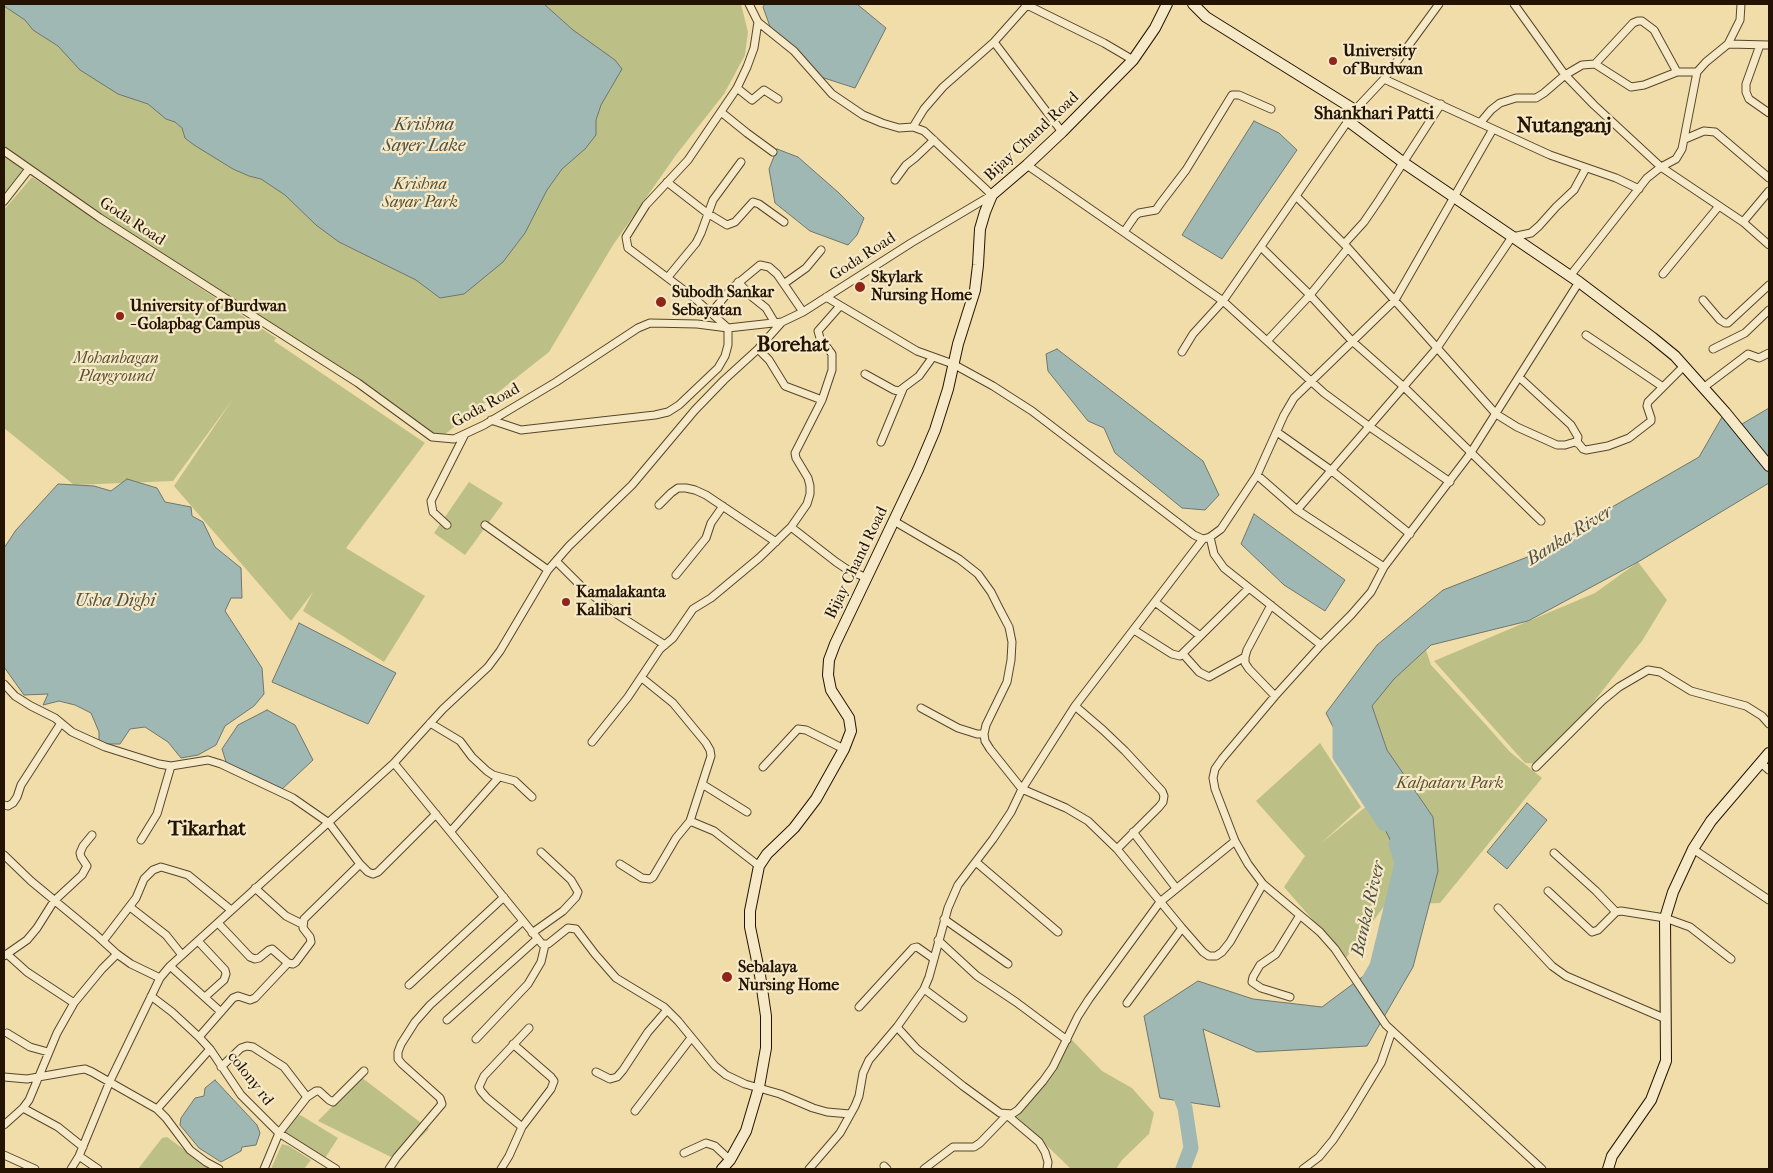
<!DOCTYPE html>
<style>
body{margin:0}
#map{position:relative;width:1773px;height:1173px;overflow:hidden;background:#f0dda9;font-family:"IM FELL French Canon",serif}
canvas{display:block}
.frame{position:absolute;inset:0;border:5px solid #251301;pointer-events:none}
</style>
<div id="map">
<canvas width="1773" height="1173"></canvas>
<div class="frame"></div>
</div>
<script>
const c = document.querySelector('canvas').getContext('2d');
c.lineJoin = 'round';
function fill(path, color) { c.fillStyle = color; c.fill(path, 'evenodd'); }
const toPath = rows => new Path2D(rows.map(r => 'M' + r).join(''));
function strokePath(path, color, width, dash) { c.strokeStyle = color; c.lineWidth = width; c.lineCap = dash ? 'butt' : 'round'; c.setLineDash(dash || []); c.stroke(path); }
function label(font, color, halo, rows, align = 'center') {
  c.font = font + ' "IM FELL French Canon",serif'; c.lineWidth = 4.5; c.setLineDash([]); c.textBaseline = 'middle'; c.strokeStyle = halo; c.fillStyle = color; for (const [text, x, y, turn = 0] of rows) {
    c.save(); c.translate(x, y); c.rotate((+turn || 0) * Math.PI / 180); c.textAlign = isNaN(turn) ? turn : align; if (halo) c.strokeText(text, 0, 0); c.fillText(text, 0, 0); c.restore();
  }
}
fill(toPath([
 [4,4,741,4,748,32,745,55,724,94,676,155,613,245,549,352,439,439,358,383,4,149],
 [4,152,33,172,4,209],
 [32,177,276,338,274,341,425,443,346,548,425,596,384,662,303,611,313,592,291,621,174,486,233,399,173,481,74,485,4,428,4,330,5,328,4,326,4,210],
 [469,482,503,503,465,555,434,533],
 [1638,562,1667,600,1642,641,1625,662,1545,764,1525,763,1434,661,1595,593],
 [1426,650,1431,665,1487,726,1510,752,1542,778,1440,903,1385,905,1346,958,1284,887,1305,856,1256,801,1320,743,1361,807,1320,844,1384,792,1362,717,1378,693],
 [1071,1039,1102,1071,1132,1088,1154,1113,1149,1134,1122,1160,1116,1169,1071,1169,1016,1116],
 [361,1077,429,1129,397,1160,318,1121],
 [295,1114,302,1116,338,1138,325,1158,281,1133],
 [167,1137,194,1157,209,1169,138,1169,162,1138],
 [282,1144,289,1146,311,1160,304,1169,271,1169]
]), '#bdc086');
const water = toPath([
 [4,4,544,4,573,30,615,60,622,69,601,105,596,120,596,135,585,149,562,169,547,190,525,233,503,262,464,294,440,298,416,280,339,242,316,225,285,195,261,179,249,176,233,169,194,145,185,138,182,128,175,122,166,119,148,104,118,94,80,70,58,46,33,30,25,20,4,6,4,4],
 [765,4,857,4,886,28,855,88,821,77,773,35,763,7,765,4],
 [1254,121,1279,133,1297,150,1222,259,1182,235,1254,121],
 [777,149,798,157,839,193,864,218,857,235,848,245,810,231,775,203,769,169,777,149],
 [1057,349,1203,461,1219,495,1205,510,1182,508,1115,453,1104,428,1088,421,1048,371,1046,354,1057,349],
 [1769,408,1769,483,1638,562,1528,621,1431,645,1394,679,1372,706,1387,750,1433,817,1438,871,1413,967,1367,1046,1257,1052,1203,1029,1220,1107,1160,1098,1144,1016,1198,981,1253,999,1322,1007,1377,966,1402,863,1326,713,1377,645,1443,590,1558,545,1600,514,1699,457,1725,412,1737,427,1769,408],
 [127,479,157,488,165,502,191,507,192,516,203,522,215,547,241,568,242,598,231,598,225,611,262,668,264,694,254,706,225,726,216,745,198,755,181,758,168,742,145,727,130,729,120,744,107,744,99,740,99,732,91,713,75,705,59,701,43,705,48,694,24,695,4,667,4,548,16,530,58,484,94,486,111,491,127,479],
 [1254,514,1345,580,1325,611,1284,585,1241,544,1254,514],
 [299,623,396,673,368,724,272,682,299,623],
 [267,710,295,725,313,760,280,791,227,765,222,749,238,725,267,710],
 [1527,803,1547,820,1507,869,1487,852,1527,803],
 [215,1080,257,1125,260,1133,256,1145,242,1147,241,1151,221,1162,199,1148,180,1125,181,1118,195,1098,204,1096,205,1088,215,1080]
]);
fill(water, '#a0b8b4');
strokePath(water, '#6f766c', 1);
strokePath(toPath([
 [1340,720,1340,756,1385,824],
 [1368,982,1377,966,1402,863,1396,844],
 [1175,1082,1185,1108,1191,1148,1183,1169]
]), '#a0b8b4', 15);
const street = toPath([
 [1025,4,1104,43,1133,60],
 [1514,4,1565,75,1594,105,1661,167,1743,222,1769,245],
 [994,42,1062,132],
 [1728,44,1740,20,1741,4],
 [1760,45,1746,84,1746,92,1749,99,1769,113],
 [1595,64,1633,23,1638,21,1642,21,1654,30,1677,72],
 [1384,79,1550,155,1616,178,1639,189],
 [737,88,752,100,764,90,778,99],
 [1355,110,1384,79,1439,4],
 [721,112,747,133,773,152],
 [1480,123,1491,110,1500,103,1516,98,1536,98,1544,93,1565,75,1582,65,1595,64,1631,87,1644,85,1677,72,1697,72],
 [913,127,924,109,943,87,994,42,1027,5],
 [1685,139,1704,131,1715,132,1769,178],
 [4,151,100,218,358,383,432,437,454,439,484,425,556,382,638,328,650,323,697,324,728,328,782,322,803,312,911,243,992,195,924,131,913,127,899,128,882,123,863,115,832,94,794,51,758,22],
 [1027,165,1223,301,1324,393,1370,427,1450,482],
 [895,180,906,165,915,158,934,140],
 [667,182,707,213,727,225,735,222,753,202,759,204,784,222],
 [1297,197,1348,248,1496,414,1517,427,1557,445,1565,445,1575,442,1579,444,1583,449,1586,450,1608,446,1629,438,1651,421,1651,418,1647,406,1648,402,1663,387],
 [4,201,29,169],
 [1743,222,1769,191],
 [1124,232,1135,216,1139,213,1156,210,1160,204,1186,170,1232,95,1239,95,1271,109],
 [1344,244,1364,222,1379,200,1441,104],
 [1261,247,1310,295,1352,341,1404,387,1541,521],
 [1663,274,1719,206],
 [1570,276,1647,178,1661,167,1676,159,1682,149,1697,72,1706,62,1728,44,1769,45],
 [668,277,696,243,701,233,713,200,741,162],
 [738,282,751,296,766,308,775,323],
 [785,283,806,268,821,250],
 [826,297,917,351,953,364,993,386,1032,411,1194,535,1203,539,1210,537,1221,529,1257,475,1284,415,1294,398,1395,300,1493,129],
 [1703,300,1720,320,1725,323,1728,323,1769,285],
 [711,313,731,289,760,265,769,267,777,274,803,312],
 [1586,335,1663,387,1684,366],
 [1267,341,1310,295,1348,248],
 [758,349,769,360,785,386,822,400],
 [1713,349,1745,333,1769,310],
 [1182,352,1193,334,1223,301,1348,121],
 [865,374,894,390,899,391,919,376,932,358],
 [1519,377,1571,425,1578,437,1577,443],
 [1703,388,1748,354,1759,358,1769,353],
 [491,420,521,430,655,415,668,412,679,405,718,368,725,356,728,345,728,328,693,297,628,248,626,237,646,205,688,160,737,88,747,67,754,48,758,22,749,4],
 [1277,432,1332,471,1410,534],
 [881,442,903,389],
 [1257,475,1297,510,1384,567],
 [659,505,671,493,678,488,686,488,695,490,706,495,776,542],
 [1297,510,1437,348,1512,237,1531,233,1539,226,1556,207,1574,190,1586,168],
 [894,521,959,559,978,574,991,592,999,608,1009,627,1012,642,1011,660,1007,682,986,725,984,734,985,741,990,749,1022,789,1066,808,1088,821,1117,849,1182,928,1203,952,1209,956,1216,956,1222,952,1230,942,1263,884],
 [447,525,433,512,431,501,465,434],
 [485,525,548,570],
 [791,527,836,562,848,570,867,578],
 [1210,537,1214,554,1224,568,1321,645],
 [556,561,581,586,615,613,665,645],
 [676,575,706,538,711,523,723,506],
 [1155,602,1199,635],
 [1271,605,1247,650,1245,657,1245,663,1249,669,1275,696],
 [1134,630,1172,654,1180,656,1249,588],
 [1183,654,1199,672,1209,677,1245,657],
 [4,684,15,696,31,706,55,718,72,732,105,747,159,764,171,766,208,760,221,764,293,798,329,823,360,864,368,872,373,874,378,872,436,814],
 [1075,706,1103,730,1125,751,1162,791,1164,796,1163,802,1159,807,1117,849],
 [921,708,958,728,977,734,984,734],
 [430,723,460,741,472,757,487,771,493,775,515,781,532,797],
 [592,742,628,697,660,649,673,638,693,609,711,598,759,558,791,527,807,504,810,494,810,486,808,478,796,458,795,453,822,400,832,370,832,354,820,338,818,331,840,306],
 [394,763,542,944,548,944,568,928,576,929,595,954,616,978,664,1007,678,1021,715,1066,726,1075,745,1084,780,1094,813,1108,827,1112,850,1114],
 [1761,763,1769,770],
 [763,767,798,729,806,730,844,749],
 [1536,767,1602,701,1619,687,1648,670,1660,672,1691,691,1746,706,1762,716,1769,724],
 [702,784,747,812],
 [4,805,8,806,13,803,17,797,21,785,61,723],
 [690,821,714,831,759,866],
 [451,831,499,777],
 [1133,832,1176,888],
 [141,840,157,814,171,766],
 [1693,849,1769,900],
 [1554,853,1596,891,1616,912],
 [4,855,31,881,95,934,117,954,131,964,160,978],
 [976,862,1058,932],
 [620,864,642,878,650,879,653,877,676,838,690,821,711,756,710,750,706,743,673,703,642,678],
 [255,888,286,916,302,924],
 [1548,891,1592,932,1598,930,1616,912,1621,911,1665,918,1690,927,1731,959],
 [130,907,166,935,182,955],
 [1498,908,1552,966,1566,976,1666,1019],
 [944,919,1008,964],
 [218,923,250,957,255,959,259,958,269,950,272,949,288,963,293,964,296,962,311,942,310,937,303,928,304,919,360,864],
 [532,933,563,911,576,897,578,892,571,880,541,852],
 [938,940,977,976,1016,1002,1067,1040],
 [103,941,136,898,144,879,153,870,161,867,188,875,231,910],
 [198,941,225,970,226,974,224,980,205,997],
 [7,954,27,972,74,1003],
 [4,956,27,940,37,928,54,901,82,875,87,866,81,857,80,853,83,846,92,835],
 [170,966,221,1012],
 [409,985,504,897],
 [924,989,963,1018],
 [151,996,172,1012,199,1037,210,1049,241,1095,279,1133,336,1169],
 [1290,997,1261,988,1252,982,1253,977,1260,965,1276,954,1300,915],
 [1127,1003,1182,928],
 [859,1007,913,948,917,947,934,959],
 [447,1020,537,939],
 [897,1027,917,1049,963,1086,1000,1113,1012,1114,1018,1110,1043,1081,1053,1067,1078,1016,1089,999,1160,902,1235,841],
 [7,1033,30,1047,48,1052],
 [199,1037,233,998,238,996,250,1000,255,998,288,963],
 [476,1039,528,984,541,962,545,945],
 [221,1067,241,1048,247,1046,253,1047,284,1067,307,1097],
 [596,1072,610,1079,617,1077,623,1070,648,1032,667,1010],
 [4,1077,27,1079,78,1070,85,1069,92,1072,157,1109,166,1118,190,1150,206,1162,219,1169],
 [23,1108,58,1127,83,1147],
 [157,1109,210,1049],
 [635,1111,691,1038],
 [4,1125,23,1108,29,1100,57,1033,74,1003,102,969,117,954],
 [522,1127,487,1098,481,1091,479,1087,484,1076,529,1028],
 [684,1153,706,1143,715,1146,730,1160],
 [4,1155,35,1169],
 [79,1156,98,1169],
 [884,1166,887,1169],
 [71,1169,79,1156,110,1081,160,978,170,966,394,763,443,709,488,667,500,651,548,570,569,546,632,485,695,410,724,380,758,349,782,322],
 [264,1169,279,1133,307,1097,316,1091,319,1091,329,1100,333,1102,364,1071],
 [389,1169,397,1157,442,1104,440,1098,402,1064,398,1059,398,1052,401,1044,415,1022,430,1005,523,921],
 [501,1169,509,1156,522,1127,551,1089,554,1081,551,1077,513,1044],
 [809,1169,840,1133,855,1106,859,1096,863,1073,869,1060,897,1027,924,989,929,977,948,908,958,885,993,839,1011,812,1022,789,1075,706,1203,539],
 [924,1169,953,1147,974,1147,980,1143,1007,1115,1039,1142,1045,1152,1048,1162,1047,1169],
 [1303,1169,1319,1157,1333,1140,1350,1114,1381,1063,1392,1031],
 [1542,1169,1386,1025,1335,949,1320,932,1263,884,1248,864,1235,841,1215,789,1213,778,1215,769,1222,759,1275,696,1321,645,1351,615,1371,592,1384,567,1470,454,1579,282]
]);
const secondary = toPath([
 [1193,4,1206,17,1355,110,1348,121,1404,163,1579,282,1653,338,1675,356,1725,412,1769,466],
 [722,1169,730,1160,746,1131,759,1087,766,1048,766,1016,760,975,750,927,750,911,759,866,767,854,794,828,816,799,844,749,851,731,849,718,831,690,828,675,829,660,835,644,918,470,935,430,948,389,958,344,975,290,978,265,980,229,985,212,992,195,1027,165,1062,132,1133,60,1155,28,1167,4],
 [1608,1169,1612,1156,1651,1100,1666,1061,1665,918,1673,892,1693,849,1711,821,1769,753]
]);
strokePath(street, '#58462b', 9);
strokePath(secondary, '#251301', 12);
strokePath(street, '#f5e9c7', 7);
strokePath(secondary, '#f5e9c7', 10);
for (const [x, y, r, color] of [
 [1333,61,5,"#8f2418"],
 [860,287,6,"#8f2418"],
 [661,302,6,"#8f2418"],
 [120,316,5,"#8f2418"],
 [566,602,5,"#8f2418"],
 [727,977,6,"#8f2418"]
]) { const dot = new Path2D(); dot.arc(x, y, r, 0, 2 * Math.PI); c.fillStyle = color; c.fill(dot); strokePath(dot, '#f5e9c7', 2); }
label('bold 16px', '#251301', '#f5e9c7', [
 ["University",1343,52],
 ["of Burdwan",1343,70],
 ["Skylark",871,278],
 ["Nursing Home",871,296],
 ["Subodh Sankar",672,293],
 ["Sebayatan",672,311],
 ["University of Burdwan",130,307],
 ["- Golapbag Campus",130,325],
 ["Kamalakanta",576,593],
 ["Kalibari",576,611],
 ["Sebalaya",738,968],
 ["Nursing Home",738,986]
], 'left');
label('16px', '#251301', '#f5e9c7', [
 ["Bijay Chand Road",1032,137,-43],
 ["Goda Road",132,222,33],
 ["Goda Road",863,257,-33],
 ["Goda Road",486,406,-29],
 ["Bijay Chand Road",857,563,-64],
 ["colony rd",250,1079,52]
]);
label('italic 16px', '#5a5030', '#f5e9c7', [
 ["Krishna",420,185],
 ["Sayar Park",420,203],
 ["Mohanbagan",116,359],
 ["Playground",116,377],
 ["Kalpataru Park",1450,784]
]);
label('bold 18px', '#251301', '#f5e9c7', [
 ["Shankhari Patti",1374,115]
]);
label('italic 18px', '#504d40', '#f5e9c7', [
 ["Krishna",424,126],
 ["Sayer Lake",424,147],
 ["Banka River",1570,536,-32],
 ["Usha Dighi",115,602],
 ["Banka River",1369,909,-77]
]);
label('bold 21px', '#251301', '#f5e9c7', [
 ["Nutanganj",1564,127],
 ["Borehat",793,346],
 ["Tikarhat",207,830]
]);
</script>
